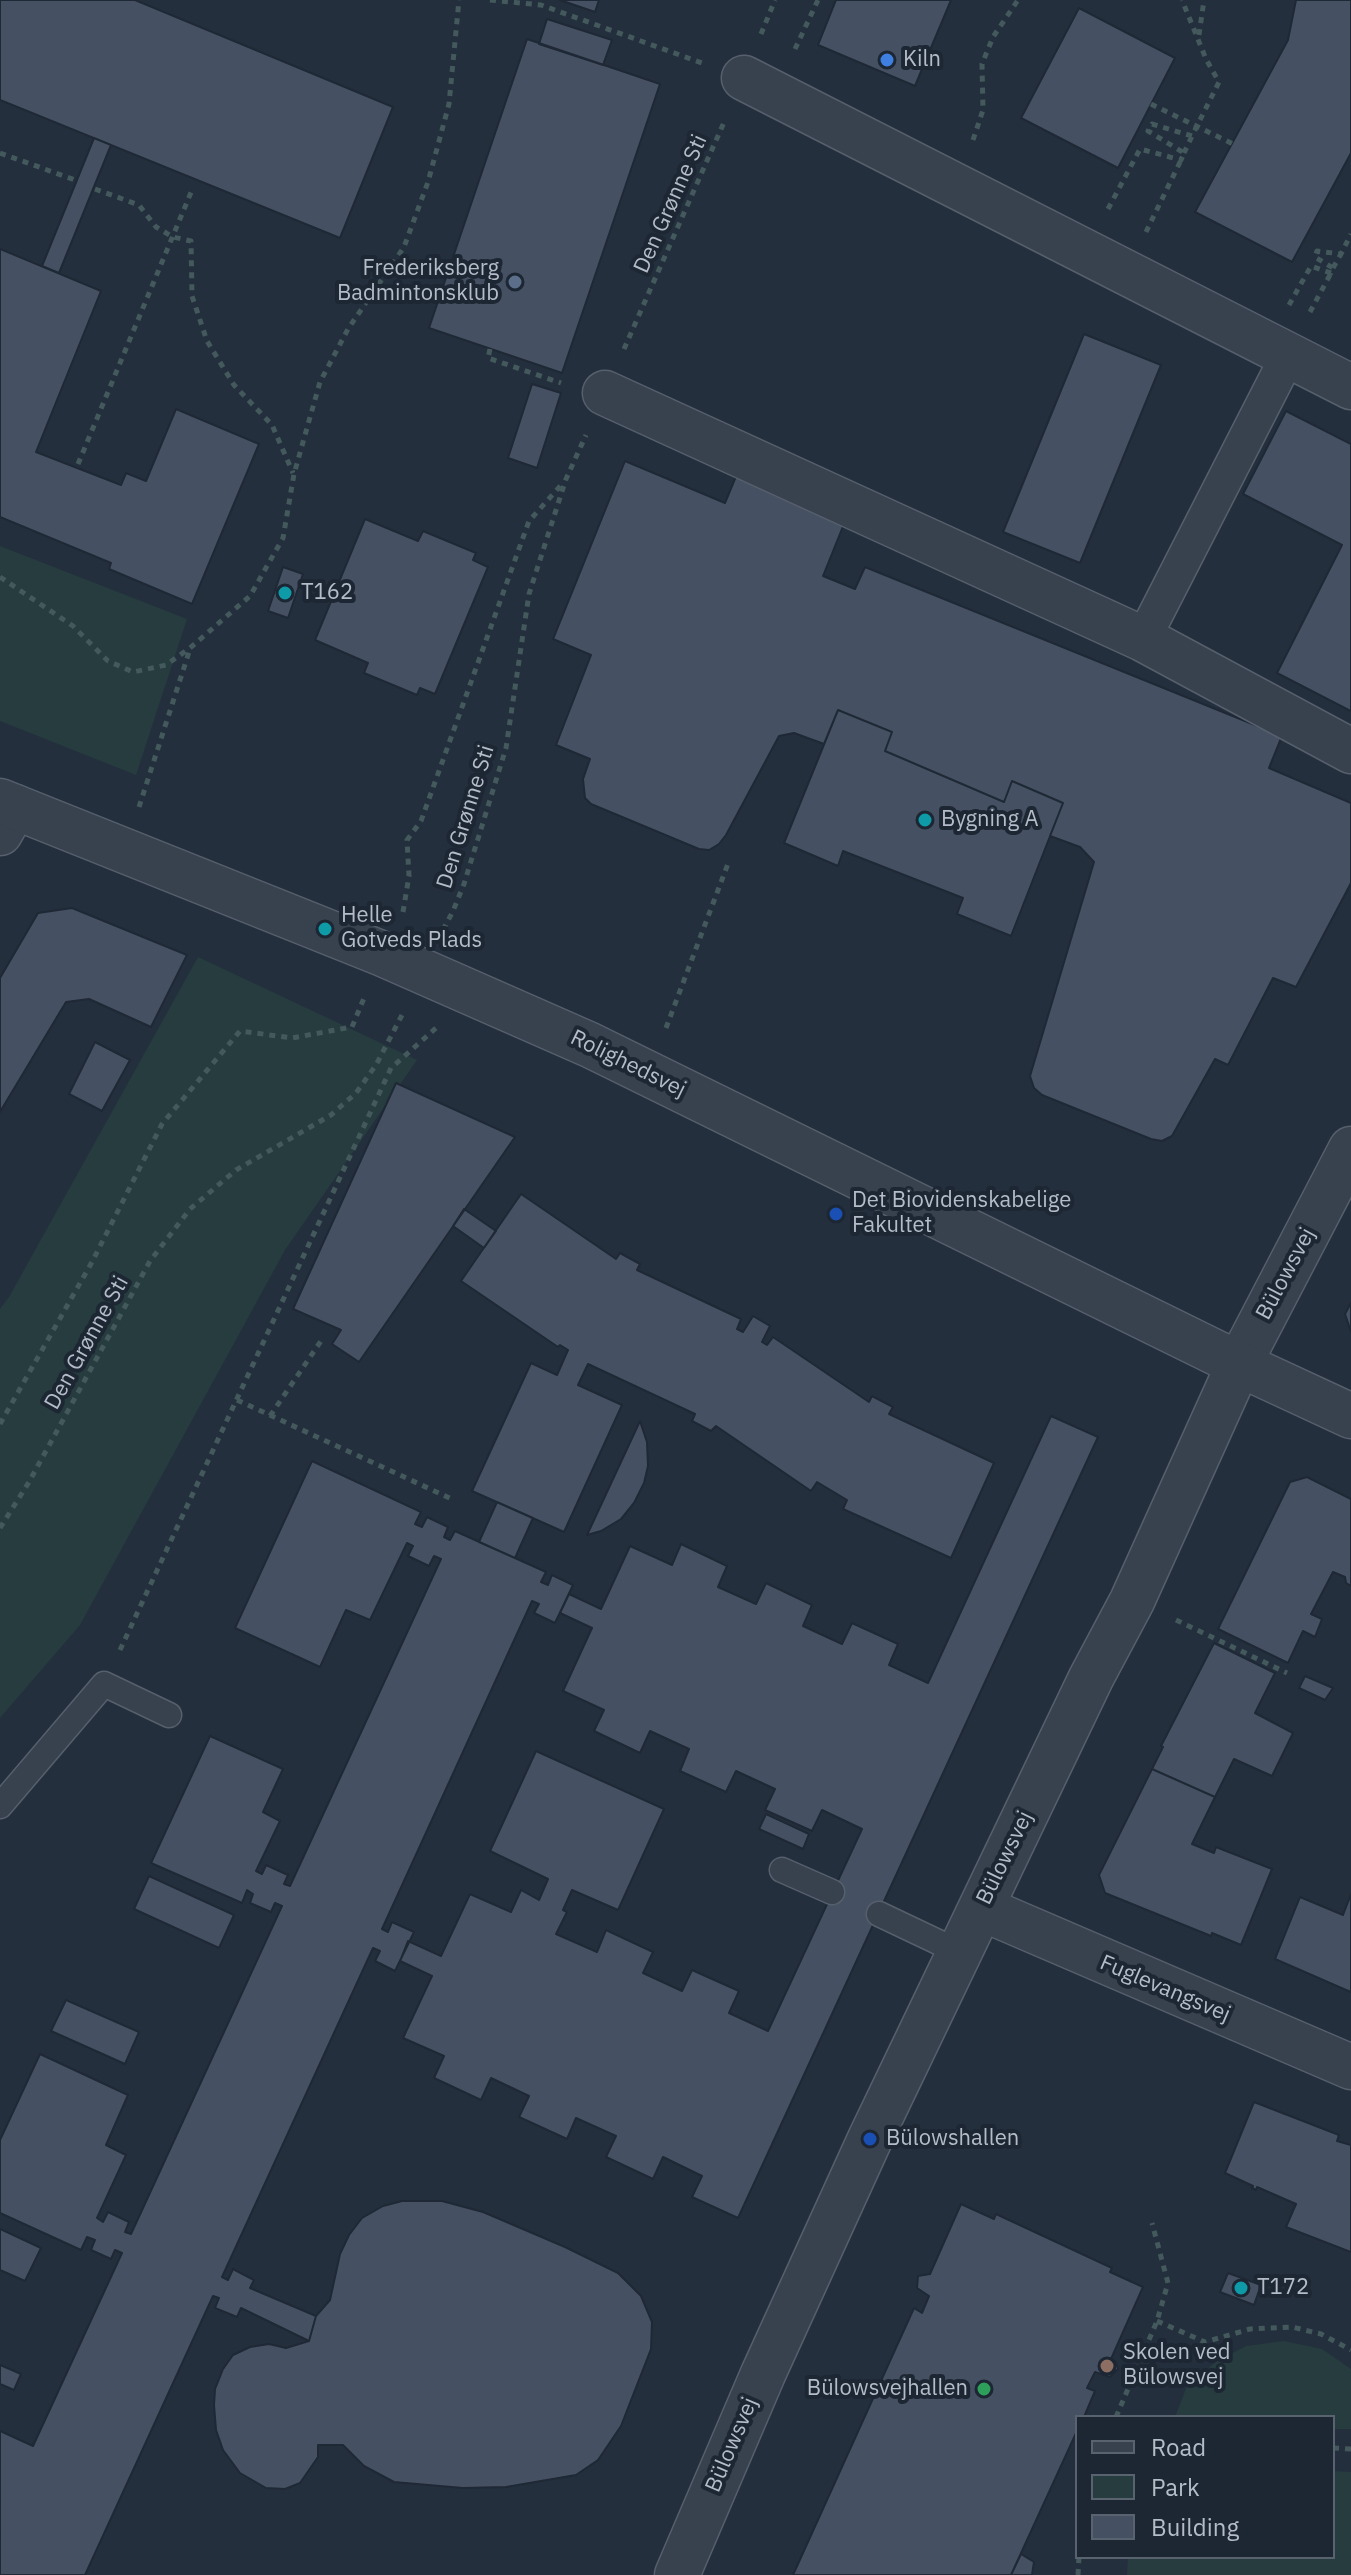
<!DOCTYPE html>
<meta charset="utf-8">
<style>
body{margin:0}
#map{position:relative;width:1351px;height:2575px;overflow:hidden;background:#242f3e;font-family:"IBM Plex Sans",sans-serif}
canvas{display:block}
.legend{position:absolute;left:1075px;top:2415px;width:260px;height:144px;box-sizing:border-box;background:#1d2633;border:2px solid #59626f;margin:0;padding:10px 14px;list-style:none;font-size:24px;color:#b4bcc9}
.legend li{display:flex;align-items:center;gap:16px;height:40px}
.legend b{width:40px;border:2px solid #59626f}
</style>
<div id="map">
<canvas width="1351" height="2575"></canvas>
<ul class="legend">
<li><b style="height:10px;background:#38414e"></b>Road</li>
<li><b style="height:22px;background:#263c3f"></b>Park</li>
<li><b style="height:22px;background:#455162"></b>Building</li>
</ul>
</div>
<script>
const c = document.querySelector('canvas').getContext('2d');
c.lineJoin = 'round';
function fill(path, color) { c.fillStyle = color; c.fill(path, 'evenodd'); }
const toPath = rows => new Path2D(rows.map(r => 'M' + r).join(''));
function strokePath(path, color, width, dash) { c.strokeStyle = color; c.lineWidth = width; c.lineCap = dash ? 'butt' : 'round'; c.setLineDash(dash || []); c.stroke(path); }
function label(font, color, halo, rows, align = 'center') {
  c.font = font + ' "IBM Plex Sans",sans-serif'; c.lineWidth = 8; c.setLineDash([]); c.textBaseline = 'middle'; c.strokeStyle = halo; c.fillStyle = color; for (const [text, x, y, turn = 0] of rows) {
    c.save(); c.translate(x, y); c.rotate((+turn || 0) * Math.PI / 180); c.textAlign = isNaN(turn) ? turn : align; if (halo) c.strokeText(text, 0, 0); c.fillText(text, 0, 0); c.restore();
  }
}
fill(toPath([
 [0,546,187,619,136,775,0,721],
 [198,957,417,1060,285,1250,80,1625,0,1718,0,1309,9,1297],
 [1284,2341,1322,2349,1351,2369,1351,2429,1333,2429,1333,2417,1175,2417,1187,2386,1217,2361,1246,2346],
 [1333,2471,1351,2472,1351,2575,1127,2575,1128,2557,1333,2557]
]), '#263c3f');
const building = toPath([
 [0,0,135,0,393,107,340,238,0,100,0,0],
 [560,0,599,0,595,12,560,0],
 [836,0,951,0,915,86,818,45,836,0],
 [1296,0,1351,0,1351,153,1292,262,1195,212,1288,40,1296,0],
 [1079,8,1175,58,1118,168,1021,118,1079,8],
 [547,19,612,40,603,65,539,44,547,19],
 [527,39,660,84,562,373,429,328,527,39],
 [94,138,111,145,59,273,42,266,94,138],
 [0,249,101,291,36,452,121,485,126,473,146,481,176,409,259,444,192,604,109,569,111,563,0,517,0,249],
 [1084,334,1161,365,1080,563,1003,532,1084,334],
 [532,384,561,393,537,468,508,458,532,384],
 [1286,411,1351,444,1351,711,1277,673,1342,545,1243,494,1286,411],
 [625,461,725,503,739,469,848,514,823,576,855,589,865,567,1282,736,1269,768,1351,803,1351,883,1296,987,1273,978,1228,1065,1215,1059,1172,1136,1162,1141,1151,1139,1042,1095,1034,1088,1030,1076,1094,862,1080,847,1050,836,1063,803,1012,781,1004,802,885,751,892,732,838,710,824,744,794,733,779,736,726,835,719,844,709,850,699,849,591,804,585,798,583,779,590,759,556,745,591,655,553,639,625,461],
 [365,519,418,541,423,531,476,553,473,560,488,567,435,694,420,688,417,695,364,673,368,663,315,640,365,519],
 [283,567,303,574,288,618,268,611,283,567],
 [838,710,892,732,885,751,1004,802,1012,781,1063,803,1011,936,957,914,963,898,843,851,838,866,784,843,838,710],
 [72,908,187,955,151,1027,89,999,66,1002,0,1112,0,978,38,913,72,908],
 [95,1042,130,1060,102,1111,69,1094,95,1042],
 [396,1083,515,1137,359,1362,332,1344,341,1330,293,1309,396,1083],
 [521,1194,616,1259,620,1253,640,1264,637,1270,741,1319,737,1329,743,1332,753,1316,770,1326,762,1342,767,1345,773,1337,869,1402,872,1396,893,1407,889,1414,994,1463,951,1558,843,1509,847,1500,817,1482,811,1491,716,1426,711,1431,692,1421,695,1414,588,1364,578,1385,622,1405,564,1532,472,1491,531,1363,557,1375,568,1350,560,1345,558,1347,461,1281,521,1194],
 [464,1209,496,1231,484,1248,453,1226,464,1209],
 [1351,1303,1351,1332,1345,1314,1351,1303],
 [1051,1416,1098,1437,738,2218,692,2197,702,2176,663,2157,653,2179,606,2157,616,2136,576,2118,567,2139,519,2117,529,2096,491,2078,481,2100,434,2078,444,2056,403,2038,432,1976,400,1961,408,1941,441,1956,470,1894,511,1912,521,1890,539,1900,548,1879,490,1851,536,1751,664,1809,618,1910,572,1890,563,1910,567,1912,556,1934,597,1952,606,1930,653,1952,643,1973,682,1991,692,1970,739,1991,729,2013,768,2031,862,1829,822,1810,812,1831,765,1810,775,1789,736,1771,726,1792,680,1771,689,1749,650,1731,640,1753,594,1731,604,1710,563,1691,592,1628,560,1613,569,1594,601,1609,630,1546,672,1565,681,1544,727,1566,718,1587,756,1604,766,1583,812,1605,803,1626,842,1644,852,1623,898,1644,889,1665,928,1683,1051,1416],
 [640,1421,647,1442,648,1466,644,1483,634,1503,621,1519,601,1531,587,1535,640,1421],
 [312,1461,421,1512,415,1524,422,1527,427,1517,448,1527,444,1537,450,1540,455,1531,546,1572,541,1582,548,1585,552,1575,573,1585,555,1623,534,1613,539,1604,532,1601,382,1929,388,1932,392,1922,414,1932,395,1971,375,1961,380,1951,373,1948,222,2277,228,2280,233,2269,254,2280,250,2288,316,2316,309,2341,241,2308,237,2317,215,2308,219,2298,213,2296,85,2575,0,2575,0,2431,33,2446,122,2253,115,2250,111,2259,91,2250,95,2240,87,2237,81,2250,0,2213,0,2140,40,2054,128,2095,106,2145,126,2155,97,2218,103,2222,108,2212,129,2222,125,2232,131,2234,282,1906,275,1903,271,1912,250,1903,253,1894,247,1890,242,1903,151,1863,210,1736,283,1769,263,1812,280,1821,256,1871,262,1874,266,1865,288,1875,284,1884,290,1886,441,1559,434,1556,429,1566,408,1556,413,1546,407,1543,370,1620,346,1610,320,1667,235,1628,312,1461],
 [1307,1477,1351,1499,1351,1586,1346,1583,1345,1577,1333,1572,1311,1614,1322,1619,1315,1637,1303,1631,1288,1663,1218,1629,1290,1482,1307,1477],
 [497,1502,533,1518,515,1558,479,1542,497,1502],
 [1214,1643,1275,1673,1255,1713,1293,1733,1272,1776,1234,1759,1215,1797,1152,1769,1163,1747,1161,1746,1214,1643],
 [1305,1676,1333,1688,1325,1700,1299,1688,1305,1676],
 [1152,1769,1215,1797,1192,1844,1214,1853,1216,1847,1272,1869,1241,1945,1212,1933,1211,1936,1105,1893,1099,1875,1152,1769],
 [766,1814,809,1834,803,1849,759,1829,766,1814],
 [149,1876,234,1915,219,1948,134,1909,149,1876],
 [1351,1894,1351,1992,1275,1959,1300,1897,1343,1915,1351,1894],
 [66,2000,139,2032,125,2064,51,2031,66,2000],
 [1254,2102,1339,2135,1337,2141,1351,2145,1351,2252,1286,2227,1296,2204,1257,2187,1256,2190,1252,2188,1253,2186,1225,2173,1254,2102],
 [402,2201,442,2201,483,2212,565,2247,618,2273,641,2296,652,2322,651,2349,621,2426,598,2460,576,2475,506,2487,463,2488,394,2482,364,2466,343,2445,318,2445,318,2457,300,2483,285,2489,266,2488,240,2473,223,2450,216,2430,214,2405,215,2389,223,2369,233,2355,250,2347,269,2344,286,2348,309,2341,316,2316,330,2300,340,2254,349,2235,362,2218,383,2206,402,2201],
 [961,2204,994,2219,996,2214,1112,2268,1110,2272,1143,2287,1111,2359,1116,2362,1118,2369,1110,2377,1095,2372,1087,2388,1095,2391,1084,2417,1077,2417,1077,2431,1011,2575,793,2575,914,2308,922,2313,929,2296,917,2288,918,2276,930,2274,961,2204],
 [0,2229,41,2248,25,2281,0,2270,0,2229],
 [1228,2273,1261,2285,1254,2305,1220,2292,1228,2273],
 [0,2365,21,2374,14,2390,0,2384,0,2365],
 [1021,2554,1034,2562,1032,2575,1011,2575,1021,2554]
]);
fill(building, '#455162');
strokePath(building, '#1f2835', 2);
const service = toPath([
 [0,1806,104,1684,169,1715],
 [782,1870,832,1892],
 [879,1914,959,1952]
]);
const pedestrian = toPath([
 [1143,639,1288,356]
]);
const minor = toPath([
 [744,78,1351,387],
 [605,393,1143,639,1351,751],
 [0,833,15,807],
 [981,1908,1351,2067],
 [677,2575,763,2374,870,2139,1091,1678,1132,1601,1239,1364,1351,1149]
]);
const tertiary = toPath([
 [0,801,383,954,590,1045,1239,1364,1351,1416]
]);
strokePath(service, '#565f6c', 27);
strokePath(pedestrian, '#565f6c', 37);
strokePath(minor, '#565f6c', 47);
strokePath(tertiary, '#565f6c', 47);
strokePath(toPath([
 [490,0,541,5,702,63],
 [761,34,775,0],
 [1199,35,1204,0],
 [795,49,818,0],
 [1151,104,1233,144],
 [973,140,983,110,982,64,993,37,1018,0],
 [0,153,75,180],
 [1184,153,1192,136],
 [95,189,139,205,156,227,173,237,191,241,192,296,207,341,234,385,272,425,293,473],
 [1108,209,1140,149,1181,160,1184,153,1148,131,1152,124,1192,136,1219,82,1206,59,1182,0],
 [1146,232,1181,160],
 [1333,268,1341,254],
 [1289,305,1311,266,1331,273,1333,268,1315,257,1317,251,1341,254,1351,234],
 [1310,312,1331,273],
 [490,349,488,358,561,383],
 [624,349,725,120],
 [78,464,192,190],
 [0,577,73,626,108,661,133,672,166,665,190,648,250,596,283,538,294,474,320,382,348,329,404,247,428,182,449,104,459,0],
 [139,807,190,649],
 [403,912,409,876,407,840,421,821,529,521,563,483],
 [443,930,453,911,464,884,506,748,529,594,566,479,586,435],
 [666,1028,729,861],
 [237,1400,454,1500],
 [270,1416,323,1338],
 [0,1424,92,1262,162,1124,240,1031,292,1038,352,1027,364,998],
 [0,1528,29,1482,150,1261,190,1209,236,1170,331,1115,356,1093,376,1065,402,1015],
 [1176,1620,1287,1673],
 [120,1650,391,1068,436,1028],
 [1157,2321,1205,2342,1250,2329,1292,2327,1321,2334,1351,2350],
 [1116,2417,1157,2321,1168,2283,1152,2223],
 [1333,2448,1351,2449],
 [1078,2575,1079,2557]
]), '#44595c', 5, [6, 6]);
strokePath(service, '#38414e', 24);
strokePath(pedestrian, '#38414e', 34);
strokePath(minor, '#38414e', 44);
strokePath(tertiary, '#38414e', 44);
for (const [x, y, r, color] of [
 [887,60,8,"#3f7fe0"],
 [515,282,8,"#5c6f8a"],
 [285,593,8,"#0f9aa8"],
 [925,820,8,"#0f9aa8"],
 [325,929,8,"#0f9aa8"],
 [836,1214,8,"#1a4fb4"],
 [870,2139,8,"#1a4fb4"],
 [1241,2288,8,"#0f9aa8"],
 [1107,2366,8,"#8d6e63"],
 [984,2389,8,"#2e9e5b"]
]) { const dot = new Path2D(); dot.arc(x, y, r, 0, 2 * Math.PI); c.fillStyle = color; c.fill(dot); strokePath(dot, '#1d2633', 3); }
label('22px', '#b4bcc9', '#1d2633', [
 ["Kiln",903,60],
 ["Frederiksberg",499,269,"right"],
 ["Badmintonsklub",499,294,"right"],
 ["T162",301,593],
 ["Bygning A",941,820],
 ["Helle",341,916],
 ["Gotveds Plads",341,941],
 ["Det Biovidenskabelige",852,1201],
 ["Fakultet",852,1226],
 ["Bülowshallen",886,2139],
 ["T172",1257,2288],
 ["Skolen ved",1123,2353],
 ["Bülowsvej",1123,2378],
 ["Bülowsvejhallen",968,2389,"right"]
], 'left');
label('22px', '#b4bcc9', '#1d2633', [
 ["Den Grønne Sti",671,204,-66],
 ["Den Grønne Sti",466,817,-73],
 ["Rolighedsvej",628,1064,26],
 ["Bülowsvej",1286,1274,-62],
 ["Den Grønne Sti",87,1343,-61],
 ["Bülowsvej",1005,1858,-64],
 ["Fuglevangsvej",1165,1989,23],
 ["Bülowsvej",732,2445,-67]
]);
</script>
